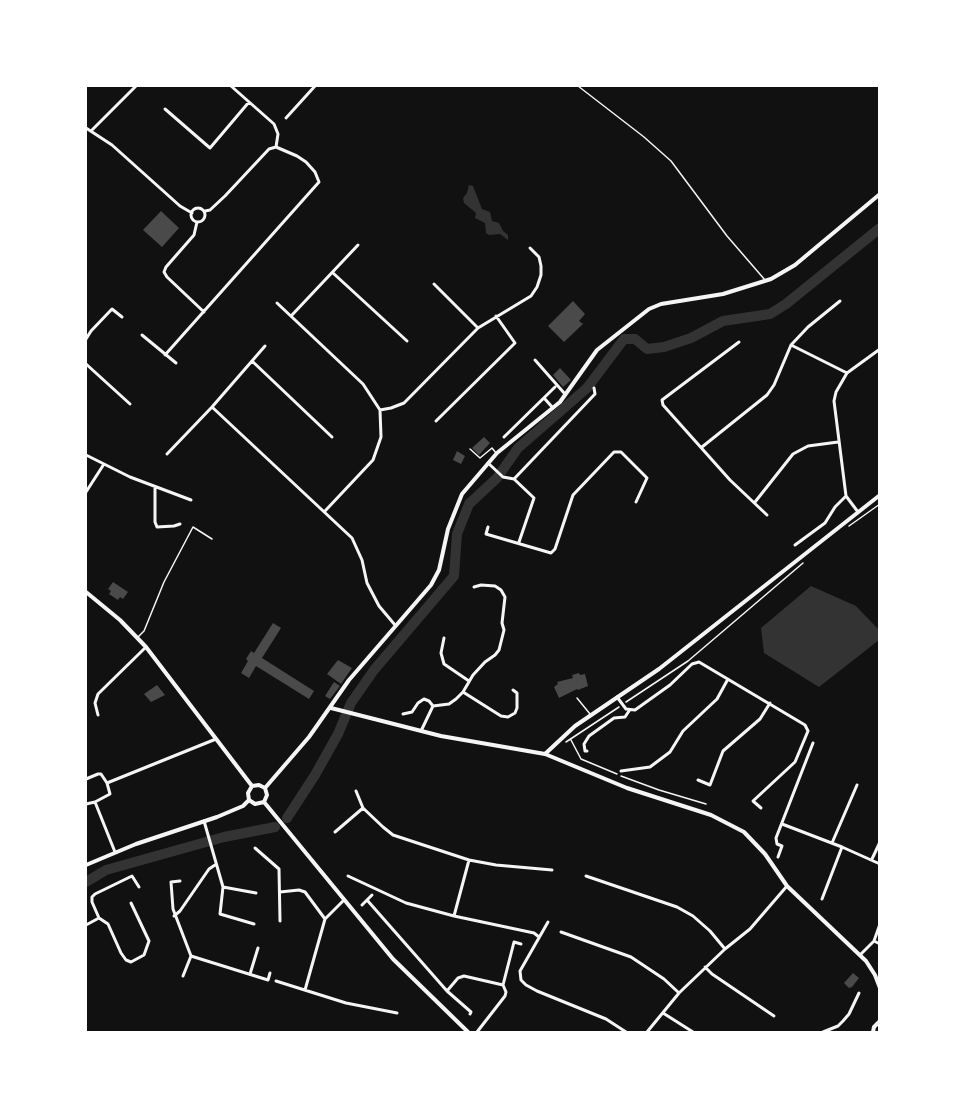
<!DOCTYPE html>
<style>
body{margin:0}
#map{position:relative;width:965px;height:1118px;overflow:hidden;background:#111;font-family:"Crimson Pro",serif}
canvas{display:block}
.frame{position:absolute;inset:0;border:87px solid #fff;pointer-events:none}
</style>
<div id="map">
<canvas width="965" height="1118"></canvas>
<div class="frame"></div>
</div>
<script>
const c = document.querySelector('canvas').getContext('2d');
c.lineJoin = 'round';
function fill(path, color) { c.fillStyle = color; c.fill(path, 'evenodd'); }
const toPath = rows => new Path2D(rows.map(r => 'M' + r).join(''));
function strokePath(path, color, width, dash) { c.strokeStyle = color; c.lineWidth = width; c.lineCap = dash ? 'butt' : 'round'; c.setLineDash(dash || []); c.stroke(path); }
fill(toPath([
 [469,185,473,186,482,209,490,212,492,221,499,223,503,231,508,235,508,240,500,234,489,235,486,233,485,223,475,218,476,213,464,203,463,198,467,193],
 [811,586,856,606,879,630,879,640,819,687,764,653,761,628]
]), '#333');
strokePath(toPath([
 [287,818,315,775,338,734,351,703,374,670,454,576,457,534,469,504,497,478,518,448,587,388,624,339,635,339,647,349,664,347,691,338,723,321,770,314,786,304,880,228],
 [86,882,106,870,224,837,275,827]
]), '#333', 10);
fill(toPath([
 [161,211,179,228,162,247,143,230],
 [573,301,585,314,579,321,583,324,564,342,548,326],
 [560,368,571,380,563,387,553,375],
 [484,437,490,443,479,455,472,448],
 [457,451,465,456,461,464,453,460],
 [113,582,128,592,123,599,120,597,118,600,109,594,111,591,108,589],
 [273,623,281,628,262,658,314,691,309,699,256,666,249,678,241,673,248,661,246,659,251,651,254,653],
 [338,660,352,668,341,684,327,674],
 [579,673,580,675,585,674,588,686,578,690,577,689,559,698,554,687,558,684,557,682,573,678,572,675],
 [334,682,340,686,330,699,325,696],
 [157,685,165,695,151,702,144,694],
 [853,973,859,978,852,987,849,988,844,983]
]), '#4a4a4a');
strokePath(toPath([
 [849,526,880,504],
 [626,702,688,661,803,563],
 [571,740,581,759,617,774],
 [566,742,619,707],
 [621,776,659,790,706,804]
]), '#f5f5f5', 1.5);
strokePath(toPath([
 [578,86,644,137,671,161,727,236,765,280],
 [470,449,480,458,492,448,496,453],
 [138,637,144,631,164,582,193,527,212,539],
 [577,698,590,714]
]), '#f5f5f5', 1.5);
strokePath(toPath([
 [231,86,274,124,278,134,276,147],
 [165,109,210,148,249,102],
 [286,118,315,86],
 [86,128,112,145,180,206,192,213],
 [92,130,136,86],
 '191 215a7 7 0 1 1 14 0a7 7 0 1 1-14 0Z',
 [205,211,210,210,225,196,269,149,276,147],
 [197,222,194,235,166,267,164,272,167,277,204,312],
 [333,273,407,341],
 [880,274,880,278],
 [277,303,363,384,380,410,381,437,373,460,325,511],
 [292,315,358,245],
 [478,328,531,296,537,287,541,275,541,266,539,257,530,248],
 [142,335,176,363],
 [86,339,91,331,112,309,122,317],
 [739,342,662,400,663,405,730,480,767,515],
 [791,345,847,373],
 [165,355,319,182,315,172,306,162,297,156,276,147],
 [535,360,565,394],
 [252,361,332,437],
 [86,364,130,404],
 [544,398,553,408],
 [212,407,352,538,362,560,367,583,379,606,395,625],
 [380,410,391,408,404,403,478,328,434,284],
 [436,421,515,343,496,316],
 [504,437,555,387],
 [702,447,767,395,774,385,791,345,808,327,840,301],
 [167,454,212,407,265,346],
 [86,455,130,477,191,500],
 [488,463,503,477,514,479,534,498,519,542],
 [514,479,595,394,594,388],
 [155,487,155,522,157,527,174,526,180,524],
 [86,492,104,464],
 [755,502,793,454,808,446,838,442],
 [858,512,846,496,834,401,836,392,847,373,880,349],
 [488,527,486,534,551,553,555,549,573,495,614,452,621,452,647,478,636,502],
 [795,545,825,523,835,507,846,496],
 [444,638,441,653,444,664,469,681],
 [463,692,501,716,508,717,515,713,517,708,517,693,513,690],
 [617,697,626,709,635,710,670,685,692,664,699,662,805,725,808,731,795,762,753,801,761,808],
 [403,714,412,712,418,703,424,699,429,701,433,706],
 [98,715,95,703,98,694,146,647],
 [421,731,433,706,449,704,456,699,463,692,473,675,485,662,495,655,499,650,504,630,502,623,505,597,501,590,495,586,481,585,474,587],
 [587,751,585,751,584,744,589,736,614,718,625,717,629,711],
 [621,771,650,767,670,752,683,731,717,699,728,679],
 [86,779,98,774,101,774,107,783],
 [698,780,710,785,723,751,760,719,770,703],
 [356,791,363,808,383,827,393,835,469,860,454,916],
 [86,804,95,802],
 [204,821,223,887,220,914,254,924],
 [782,824,842,847,880,864],
 [335,832,363,808],
 [832,843,857,785],
 [255,848,279,869,280,921],
 [115,852,95,802,110,794,107,783,216,739],
 [778,857,782,846,777,844,776,838,813,743],
 [872,859,880,842],
 [469,860,496,865,552,870],
 [348,876,406,903,454,916,534,933,539,937],
 [586,876,677,907,693,916,710,931,725,949],
 [180,881,171,882,173,909,191,956,268,980,270,973],
 [223,887,256,893],
 [280,892,299,890,305,892,325,919],
 [822,899,842,847],
 [367,900,447,991,458,978,464,976,503,985],
 [131,903,149,941,144,955,131,962,126,960,121,953,108,924,99,918,92,902,92,897,95,894,132,876,139,887],
 [362,905,372,895],
 [174,916,180,911,209,869,215,865],
 [548,922,520,971,521,980,526,985,537,991,606,1019,626,1032],
 [86,925,99,918],
 [561,932,631,957,664,979,679,993],
 [874,941,880,944],
 [860,955,874,941,880,924],
 [705,967,712,974,774,1016],
 [250,974,258,948],
 [183,976,191,956],
 [276,981,346,1003,397,1013],
 [305,990,325,919,344,900],
 [447,991,471,1012,470,1014],
 [663,1013,693,1032],
 [477,1032,505,996,506,992,503,985,514,942,521,944],
 [647,1032,679,993,725,949,750,929,787,886],
 [823,1032,838,1026,843,1021,849,1014,859,993]
]), '#f5f5f5', 3);
strokePath(toPath([
 [545,754,627,788,711,815,744,832,765,854,787,886,866,961,875,975,880,988]
]), '#f5f5f5', 4);
strokePath(toPath([
 [86,592,120,620,146,647,252,786],
 [331,708,441,736,545,754,575,726,659,669,880,495],
 [252,786,259,785,265,788],
 [265,788,309,737,349,680,431,585,439,570,448,529,462,494,497,453,560,402,597,350,649,309,661,304,723,294,771,279,795,265,880,194],
 [249,800,255,804,264,802],
 [249,800,248,793,252,786],
 [264,802,393,959,468,1032],
 [264,802,267,795,265,788],
 [86,865,136,844,217,817,243,806,249,800],
 [873,1032,874,1027,880,1021]
]), '#f5f5f5', 4);
</script>
